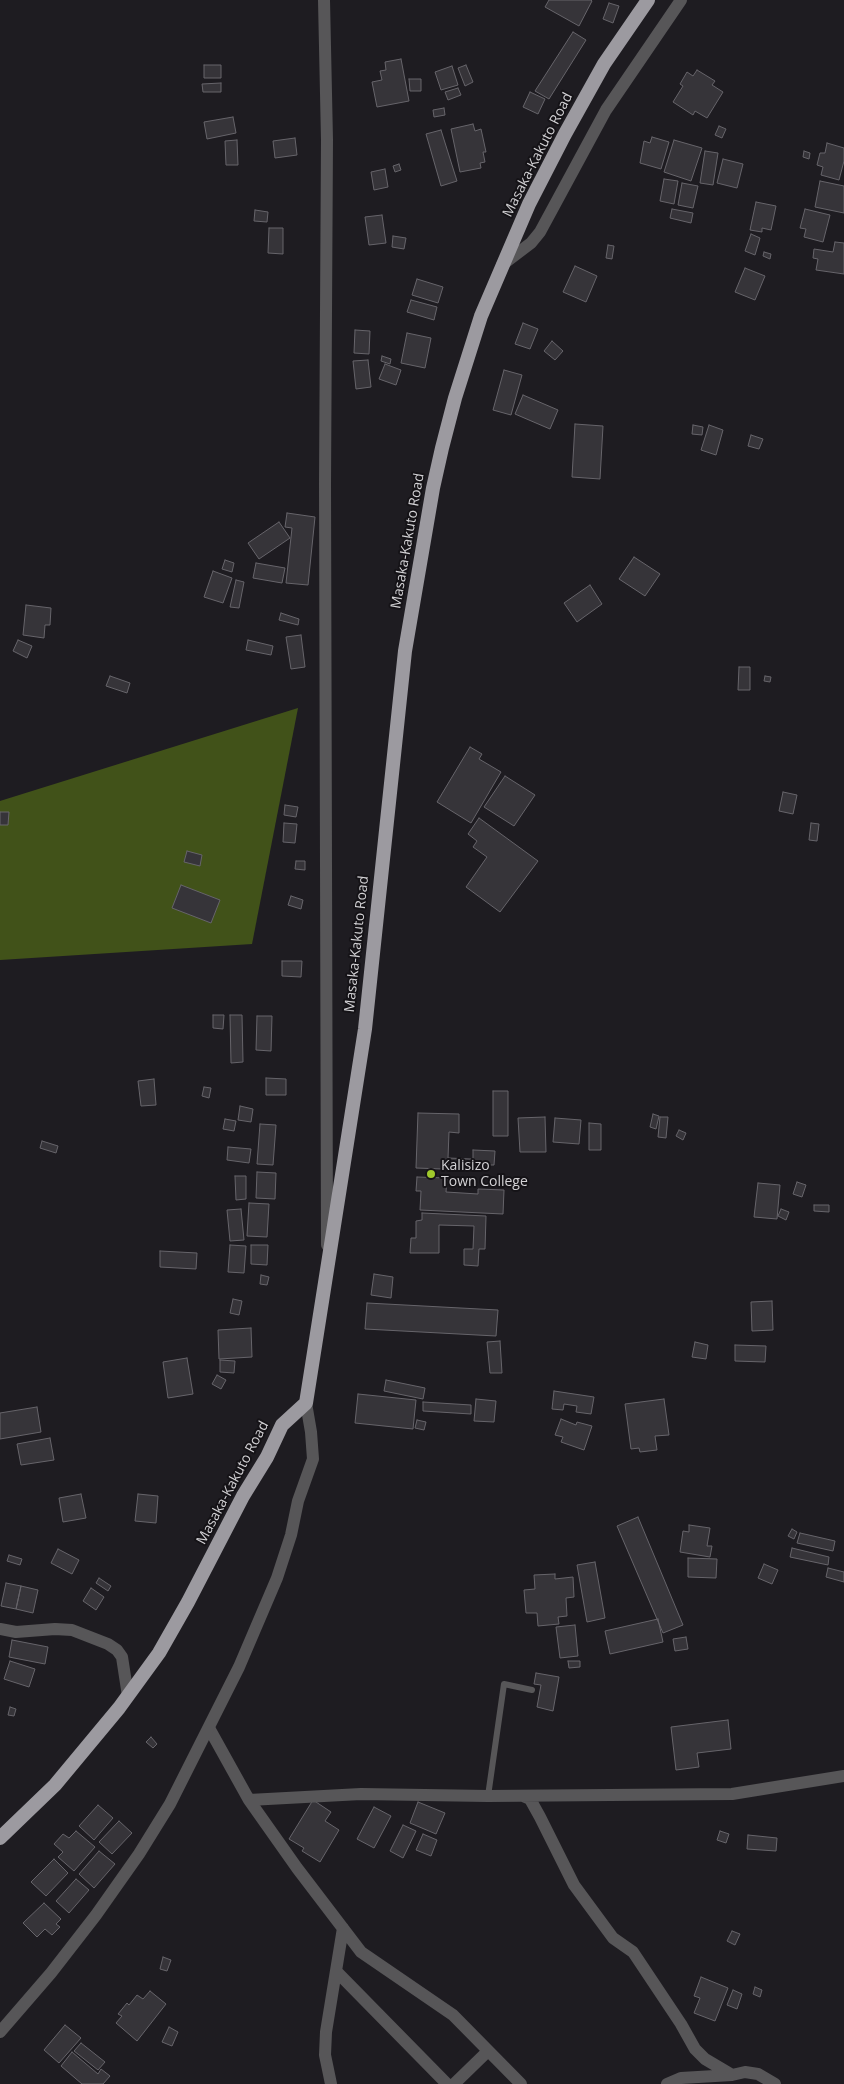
<!DOCTYPE html>
<style>
body{margin:0}
canvas{display:block;background:#1e1c21}
</style>
<canvas width="844" height="2084"></canvas>
<script>
const c = document.querySelector('canvas').getContext('2d');
c.lineJoin = 'round';
function fill(path, color) { c.fillStyle = color; c.fill(path, 'evenodd'); }
const toPath = rows => new Path2D(rows.map(r => 'M' + r).join(''));
function strokePath(path, color, width, dash) { c.strokeStyle = color; c.lineWidth = width; c.lineCap = dash ? 'butt' : 'round'; c.setLineDash(dash || []); c.stroke(path); }
function label(font, color, halo, rows, align = 'center') {
  c.font = font + ' "Open Sans",sans-serif'; c.lineWidth = 4; c.setLineDash([]); c.textBaseline = 'middle'; c.strokeStyle = halo; c.fillStyle = color; for (const [text, x, y, turn = 0] of rows) {
    c.save(); c.translate(x, y); c.rotate((+turn || 0) * Math.PI / 180); c.textAlign = isNaN(turn) ? turn : align; if (halo) c.strokeText(text, 0, 0); c.fillText(text, 0, 0); c.restore();
  }
}
fill(toPath([
 [298,708,252,944,0,960,0,801]
]), '#415219');
const building = toPath([
 [549,0,591,0,592,1,579,26,545,7,549,0],
 [609,3,619,6,613,23,603,19,609,3],
 [573,32,586,40,549,99,535,91,573,32],
 [401,59,409,101,377,107,372,82,382,80,380,71,386,70,385,62,401,59],
 [204,65,221,65,221,78,204,78,204,65],
 [466,65,473,82,465,86,458,68,466,65],
 [452,66,458,85,441,90,435,72,452,66],
 [697,70,715,81,712,85,723,92,707,118,695,111,693,115,673,102,683,86,680,84,687,72,693,76,697,70],
 [409,79,421,79,421,91,410,91,409,79],
 [221,83,221,92,203,92,202,84,221,83],
 [458,88,461,95,448,100,445,92,458,88],
 [530,92,545,99,538,114,523,107,530,92],
 [444,108,445,115,434,117,433,110,444,108],
 [233,117,236,133,207,139,204,122,233,117],
 [473,124,475,131,481,129,486,152,483,152,485,162,480,163,481,168,460,172,451,129,473,124],
 [719,126,726,129,722,138,715,135,719,126],
 [441,130,457,181,441,186,426,134,441,130],
 [652,137,669,142,661,169,640,163,644,141,650,143,652,137],
 [295,138,297,155,275,158,273,141,295,138],
 [237,140,238,165,226,165,225,141,237,140],
 [674,140,702,148,691,181,664,172,674,140],
 [827,143,844,148,844,161,839,180,821,175,823,167,817,165,820,153,825,153,827,143],
 [705,151,718,153,713,185,700,183,705,151],
 [804,151,810,153,809,159,803,157,804,151],
 [723,159,743,164,737,188,717,183,723,159],
 [399,164,401,170,395,172,393,166,399,164],
 [385,169,388,187,374,190,371,172,385,169],
 [664,179,678,181,674,204,660,201,664,179],
 [820,181,844,186,844,213,815,207,820,181],
 [682,183,698,186,693,208,678,205,682,183],
 [756,202,776,206,771,230,762,228,762,232,750,230,756,202],
 [672,209,693,213,691,223,670,218,672,209],
 [805,209,830,215,823,242,804,237,806,229,800,228,805,209],
 [255,210,268,212,267,222,254,221,255,210],
 [382,215,386,243,369,245,365,217,382,215],
 [269,228,283,228,283,254,268,253,269,228],
 [751,234,760,238,755,255,745,251,751,234],
 [393,236,406,238,404,249,392,247,393,236],
 [835,242,844,243,844,274,816,270,818,259,813,258,814,249,833,252,835,242],
 [608,245,614,246,612,259,606,258,608,245],
 [764,252,771,254,770,259,763,256,764,252],
 [575,266,597,276,586,302,563,292,575,266],
 [745,268,765,276,755,300,735,292,745,268],
 [417,279,443,287,438,303,412,295,417,279],
 [411,300,437,307,434,320,407,312,411,300],
 [523,323,538,329,530,349,515,344,523,323],
 [355,330,370,331,369,354,354,353,355,330],
 [407,333,431,338,425,368,401,363,407,333],
 [552,341,563,351,555,360,544,351,552,341],
 [382,356,391,359,390,364,381,361,382,356],
 [368,360,371,387,356,389,353,361,368,360],
 [385,364,401,370,396,385,379,379,385,364],
 [504,370,522,375,511,415,493,410,504,370],
 [523,395,558,410,550,429,515,414,523,395],
 [575,424,603,426,600,479,572,477,575,424],
 [693,425,703,427,702,435,692,434,693,425],
 [709,425,723,430,716,455,701,450,709,425],
 [751,435,763,439,759,449,748,446,751,435],
 [287,513,315,517,308,585,286,583,292,528,285,527,287,513],
 [279,522,290,538,259,559,248,543,279,522],
 [634,557,660,574,645,596,619,579,634,557],
 [225,560,234,563,232,572,222,569,225,560],
 [256,563,285,568,282,583,253,578,256,563],
 [213,571,232,578,223,603,204,597,213,571],
 [236,580,244,582,239,608,230,607,236,580],
 [590,585,602,604,577,622,564,603,590,585],
 [26,605,51,608,50,625,45,625,44,638,23,635,26,605],
 [281,613,299,619,298,625,279,620,281,613],
 [301,635,305,667,291,669,286,637,301,635],
 [18,640,32,646,27,658,13,651,18,640],
 [248,640,273,646,271,655,246,650,248,640],
 [739,667,750,667,750,690,738,690,739,667],
 [110,676,130,683,127,693,106,686,110,676],
 [765,676,771,677,770,682,764,681,765,676],
 [470,747,482,754,479,759,501,772,471,823,437,802,470,747],
 [505,776,535,795,514,826,484,807,505,776],
 [783,792,797,795,793,814,779,811,783,792],
 [285,805,298,807,296,817,284,815,285,805],
 [0,812,9,812,8,825,0,825,0,812],
 [479,818,538,861,500,912,466,887,487,857,473,847,477,841,468,834,479,818],
 [284,823,297,824,295,843,283,842,284,823],
 [811,823,819,824,817,841,809,840,811,823],
 [187,851,202,855,200,866,184,862,187,851],
 [296,861,305,861,305,870,295,869,296,861],
 [181,885,220,900,211,923,172,908,181,885],
 [291,896,303,900,301,909,288,905,291,896],
 [282,961,302,961,301,977,282,976,282,961],
 [213,1015,224,1015,223,1029,213,1028,213,1015],
 [230,1015,242,1015,243,1062,231,1063,230,1015],
 [257,1016,272,1016,271,1051,256,1050,257,1016],
 [266,1078,286,1079,286,1095,266,1095,266,1078],
 [154,1079,156,1105,141,1106,138,1081,154,1079],
 [204,1087,211,1088,209,1098,202,1096,204,1087],
 [493,1091,508,1091,508,1136,493,1136,493,1091],
 [240,1106,253,1109,251,1122,238,1120,240,1106],
 [418,1113,459,1114,459,1133,449,1132,448,1158,471,1159,470,1170,416,1168,418,1113],
 [653,1114,659,1116,656,1129,650,1127,653,1114],
 [545,1117,546,1152,520,1152,518,1118,545,1117],
 [660,1117,668,1117,666,1138,658,1137,660,1117],
 [555,1118,581,1120,579,1144,553,1142,555,1118],
 [225,1119,236,1121,234,1131,223,1129,225,1119],
 [589,1123,601,1124,601,1150,589,1150,589,1123],
 [260,1124,276,1125,273,1165,257,1164,260,1124],
 [679,1130,686,1133,683,1140,676,1136,679,1130],
 [42,1141,58,1146,56,1153,40,1148,42,1141],
 [228,1147,251,1149,249,1163,227,1160,228,1147],
 [473,1150,495,1151,494,1165,473,1165,473,1150],
 [257,1172,276,1173,275,1199,256,1198,257,1172],
 [235,1176,246,1176,246,1199,236,1200,235,1176],
 [417,1177,447,1178,446,1192,478,1194,478,1189,504,1190,503,1214,420,1210,421,1191,416,1191,417,1177],
 [797,1182,806,1185,802,1197,793,1194,797,1182],
 [758,1183,780,1185,777,1219,754,1217,758,1183],
 [249,1203,269,1204,267,1237,247,1236,249,1203],
 [814,1205,829,1205,829,1212,814,1211,814,1205],
 [241,1209,244,1240,230,1241,227,1210,241,1209],
 [781,1209,789,1212,786,1220,778,1216,781,1209],
 [422,1213,486,1216,485,1249,479,1249,478,1266,464,1265,464,1249,473,1249,474,1226,439,1225,439,1253,410,1253,411,1238,416,1238,416,1221,422,1220,422,1213],
 [230,1245,246,1246,244,1273,228,1272,230,1245],
 [251,1245,268,1245,267,1265,251,1264,251,1245],
 [160,1251,197,1253,196,1269,160,1267,160,1251],
 [374,1274,393,1277,391,1298,371,1295,374,1274],
 [261,1275,269,1277,267,1285,260,1284,261,1275],
 [233,1299,242,1301,239,1315,230,1313,233,1299],
 [772,1301,773,1330,752,1331,751,1302,772,1301],
 [367,1303,498,1310,496,1336,365,1329,367,1303],
 [251,1328,252,1357,219,1359,218,1330,251,1328],
 [500,1341,502,1373,490,1373,487,1342,500,1341],
 [695,1342,708,1345,706,1359,692,1357,695,1342],
 [735,1345,766,1346,765,1362,735,1361,735,1345],
 [187,1358,193,1394,168,1398,163,1362,187,1358],
 [220,1360,235,1361,234,1373,220,1372,220,1360],
 [217,1375,226,1380,221,1389,212,1384,217,1375],
 [386,1380,425,1388,423,1399,384,1391,386,1380],
 [554,1391,594,1397,591,1414,576,1412,577,1406,564,1404,563,1410,552,1409,554,1391],
 [358,1394,416,1400,413,1429,355,1423,358,1394],
 [476,1399,496,1401,494,1422,474,1421,476,1399],
 [664,1399,669,1435,655,1436,657,1450,640,1452,639,1448,631,1449,625,1404,664,1399],
 [423,1402,471,1405,471,1414,423,1411,423,1402],
 [37,1407,41,1432,0,1439,0,1413,37,1407],
 [561,1419,576,1425,577,1422,592,1426,584,1450,561,1442,563,1437,555,1435,561,1419],
 [417,1420,426,1422,424,1430,415,1428,417,1420],
 [50,1438,54,1460,21,1465,17,1444,50,1438],
 [81,1494,86,1518,63,1522,59,1498,81,1494],
 [138,1494,158,1496,156,1523,135,1521,138,1494],
 [638,1517,683,1625,663,1633,617,1526,638,1517],
 [689,1525,710,1528,707,1546,712,1546,710,1557,680,1552,683,1531,689,1532,689,1525],
 [792,1529,797,1532,794,1539,788,1536,792,1529],
 [800,1533,835,1541,833,1551,797,1543,800,1533],
 [792,1548,829,1557,828,1565,790,1557,792,1548],
 [58,1549,79,1560,72,1574,51,1563,58,1549],
 [9,1555,22,1559,20,1565,7,1561,9,1555],
 [688,1558,717,1559,716,1578,688,1577,688,1558],
 [595,1562,605,1618,587,1622,577,1565,595,1562],
 [764,1564,778,1570,772,1584,758,1578,764,1564],
 [828,1568,844,1572,844,1582,826,1577,828,1568],
 [555,1574,555,1579,573,1577,574,1597,566,1598,567,1616,558,1617,559,1624,538,1626,537,1613,526,1613,524,1590,535,1589,534,1575,555,1574],
 [99,1578,111,1586,108,1591,96,1583,99,1578],
 [6,1583,21,1586,16,1609,1,1606,6,1583],
 [21,1586,38,1590,33,1613,16,1609,21,1586],
 [91,1588,104,1597,96,1610,83,1601,91,1588],
 [658,1619,663,1642,610,1654,605,1631,658,1619],
 [575,1625,578,1656,560,1658,556,1627,575,1625],
 [686,1637,688,1649,675,1651,673,1639,686,1637],
 [12,1640,48,1647,45,1664,9,1657,12,1640],
 [10,1661,35,1669,29,1687,4,1679,10,1661],
 [568,1661,580,1661,580,1667,569,1668,568,1661],
 [536,1673,559,1677,553,1711,537,1707,541,1685,534,1684,536,1673],
 [10,1707,16,1709,14,1716,8,1715,10,1707],
 [728,1720,731,1749,697,1753,699,1767,676,1770,671,1727,728,1720],
 [151,1737,157,1744,153,1748,146,1742,151,1737],
 [313,1800,331,1812,325,1821,339,1830,320,1862,302,1851,304,1848,289,1839,313,1800],
 [418,1802,445,1813,436,1834,410,1823,418,1802],
 [98,1805,113,1818,94,1840,79,1826,98,1805],
 [374,1807,391,1816,374,1848,357,1839,374,1807],
 [119,1821,132,1833,112,1854,99,1842,119,1821],
 [403,1825,416,1831,403,1858,390,1851,403,1825],
 [76,1831,95,1847,74,1871,58,1857,63,1852,54,1844,63,1834,69,1838,76,1831],
 [720,1831,729,1834,726,1843,717,1840,720,1831],
 [423,1834,437,1840,431,1856,416,1850,423,1834],
 [748,1835,777,1838,776,1851,747,1849,748,1835],
 [99,1851,115,1864,94,1888,79,1874,99,1851],
 [54,1859,68,1873,46,1896,31,1882,54,1859],
 [76,1879,89,1890,69,1913,56,1901,76,1879],
 [44,1903,61,1919,56,1924,60,1927,52,1935,45,1929,37,1937,23,1923,44,1903],
 [732,1931,740,1934,735,1945,727,1941,732,1931],
 [163,1957,171,1960,167,1971,160,1969,163,1957],
 [701,1977,728,1988,715,2021,694,2013,700,1998,694,1996,701,1977],
 [755,1987,762,1990,760,1997,753,1994,755,1987],
 [733,1990,742,1994,737,2009,727,2005,733,1990],
 [150,1991,166,2004,137,2041,116,2023,122,2016,118,2014,127,2003,129,2005,137,1995,143,1999,150,1991],
 [65,2025,81,2038,59,2063,44,2050,65,2025],
 [169,2027,178,2032,172,2046,162,2042,169,2027],
 [81,2043,105,2062,98,2070,74,2051,81,2043],
 [72,2052,98,2074,101,2069,110,2076,103,2084,82,2084,61,2066,72,2052]
]);
fill(building, '#363439');
strokePath(building, '#66646a', 1);
strokePath(toPath([
 [488,1796,504,1684,532,1690]
]), '#575658', 6);
strokePath(toPath([
 [324,0,327,140,325,484,327,1245],
 [502,265,531,243,540,232,606,110,681,0],
 [0,1629,16,1632,55,1629,72,1630,108,1644,117,1650,122,1657,128,1696],
 [209,1728,249,1800,361,1794,488,1796,732,1794,844,1776],
 [523,1796,530,1799,540,1817,574,1885,613,1938,633,1952,681,2024,695,2049,705,2059,732,2075],
 [249,1800,297,1868,361,1952,453,2015,521,2084],
 [336,1971,447,2084],
 [331,2084,325,2055,326,2032,343,1928],
 [454,2084,488,2051],
 [667,2084,681,2078,732,2075,745,2072,758,2074,775,2084]
]), '#575658', 12);
strokePath(toPath([
 [0,2032,51,1973,96,1915,139,1854,170,1804,239,1667,277,1578,291,1535,298,1501,313,1459,311,1432,306,1403]
]), '#575658', 12);
strokePath(toPath([
 [0,1838,55,1785,119,1708,159,1653,188,1602,243,1496,267,1457,282,1425,306,1403,365,1029,405,651,433,488,442,448,455,398,481,316,529,204,565,134,604,64,648,0]
]), '#9c9aa0', 14);
for (const [x, y, r, color] of [
 [431,1174,5,"#a0c92c"]
]) { const dot = new Path2D(); dot.arc(x, y, r, 0, 2 * Math.PI); c.fillStyle = color; c.fill(dot); strokePath(dot, '#151317', 2); }
label('14px', '#d3d2d5', '#151317', [
 ["Masaka-Kakuto Road",538,155,-63],
 ["Masaka-Kakuto Road",408,541,-80],
 ["Masaka-Kakuto Road",357,944,-84],
 ["Masaka-Kakuto Road",233,1483,-62]
]);
label('14px', '#d3d2d5', '#151317', [
 ["Kalisizo",441,1166],
 ["Town College",441,1182]
], 'left');
</script>
